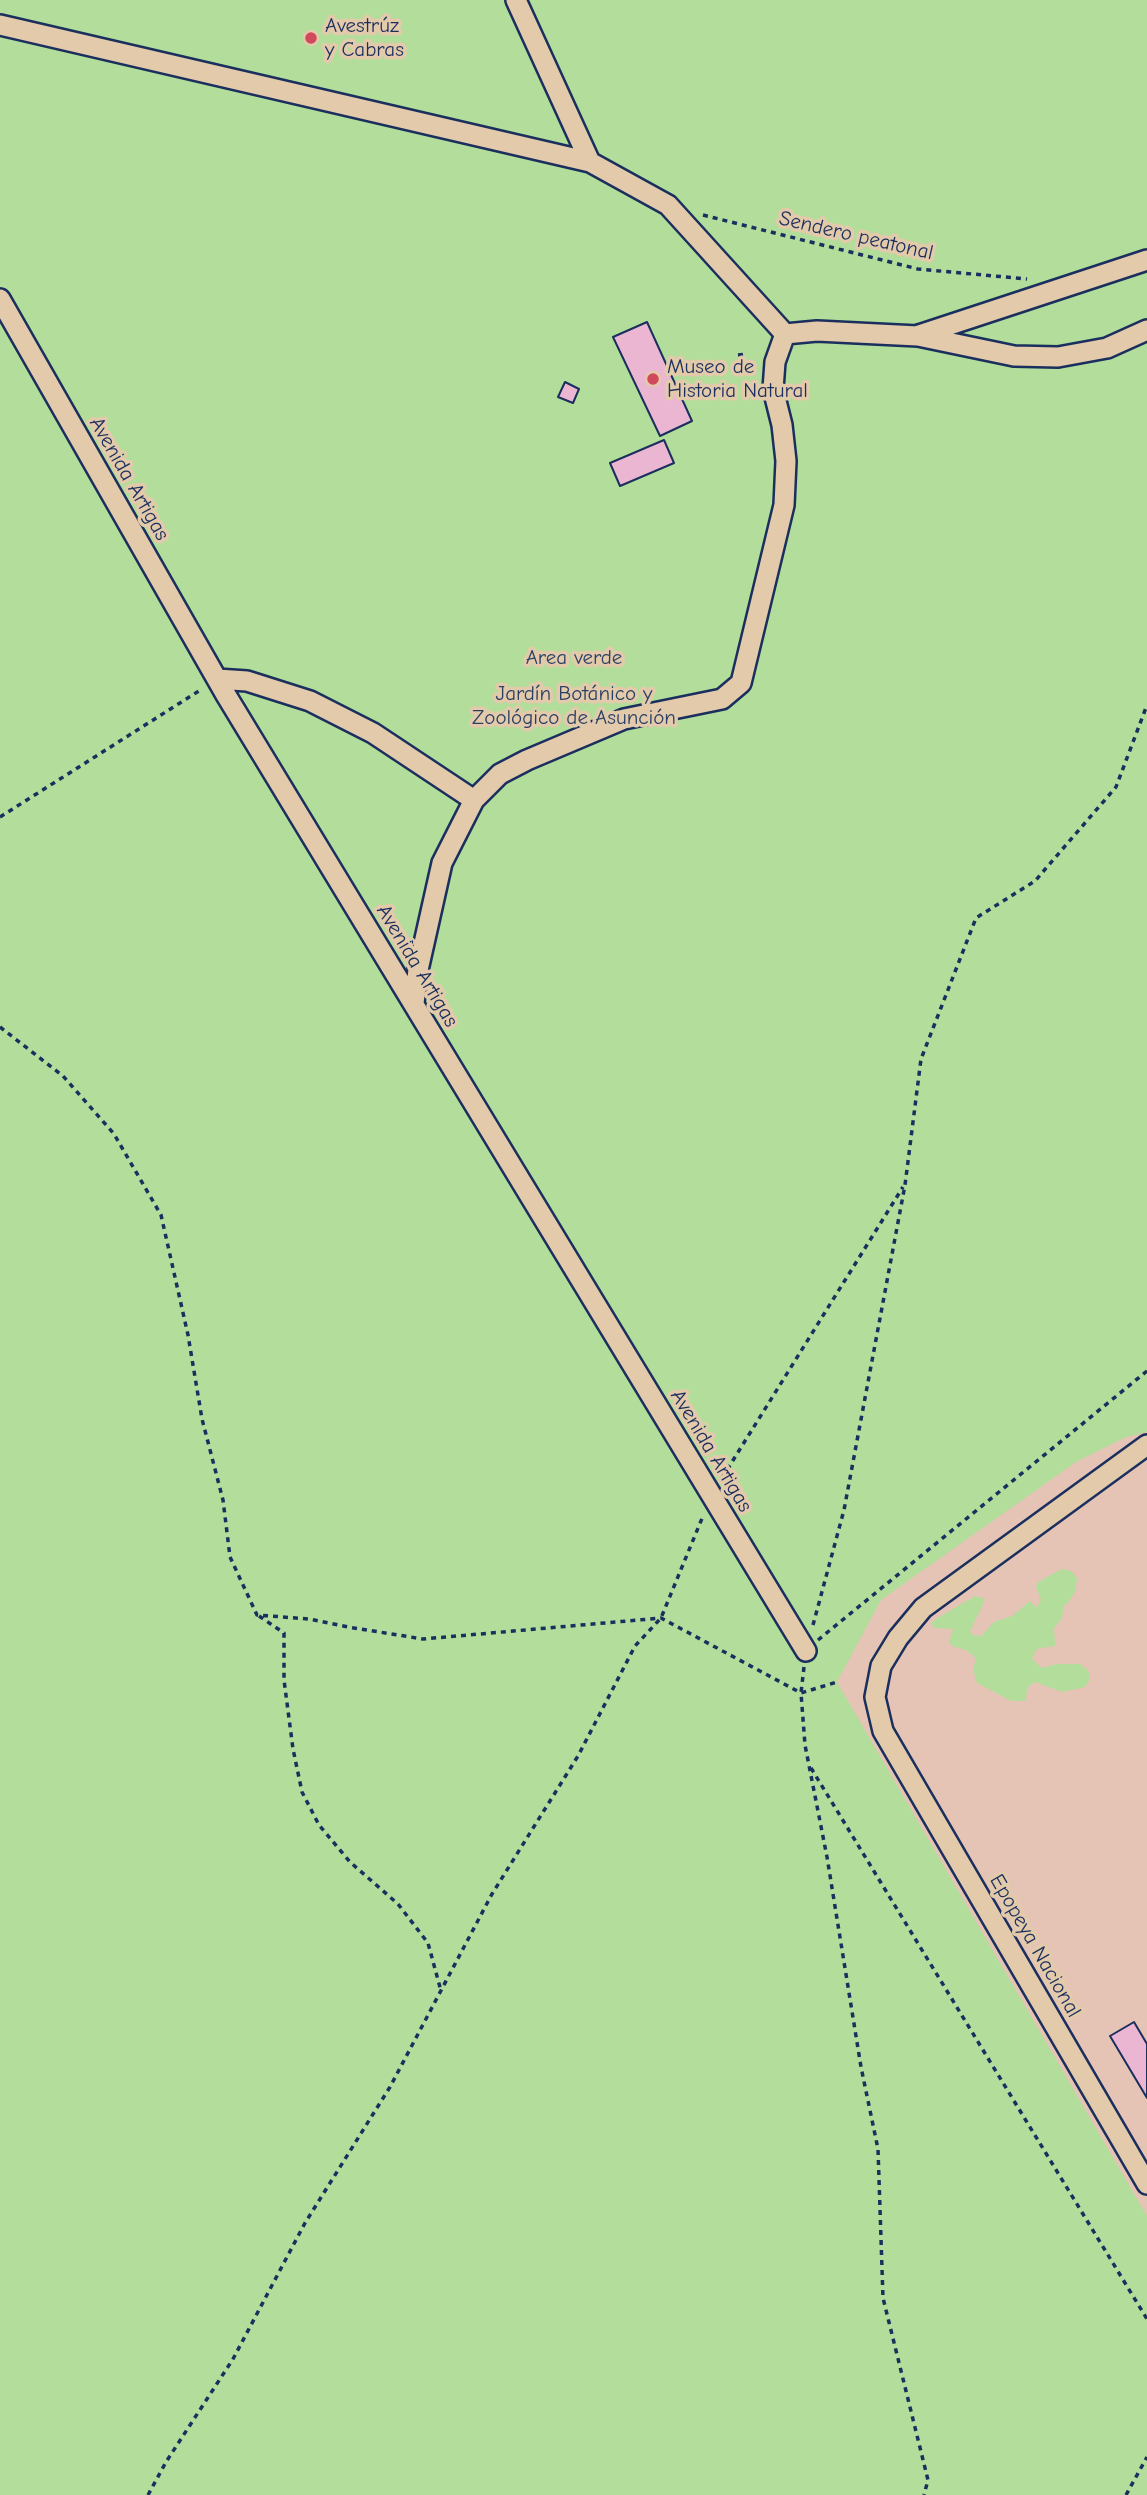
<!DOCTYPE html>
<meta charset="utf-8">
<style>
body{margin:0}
canvas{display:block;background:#e5c4b6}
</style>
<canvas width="1147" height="2495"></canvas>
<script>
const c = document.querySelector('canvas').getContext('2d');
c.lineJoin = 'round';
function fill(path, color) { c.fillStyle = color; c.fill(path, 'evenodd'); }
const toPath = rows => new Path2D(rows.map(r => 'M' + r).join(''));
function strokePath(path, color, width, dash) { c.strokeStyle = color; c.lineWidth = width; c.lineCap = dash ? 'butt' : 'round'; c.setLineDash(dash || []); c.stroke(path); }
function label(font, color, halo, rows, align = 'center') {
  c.font = font + ' "Comic Neue",sans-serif'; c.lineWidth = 7; c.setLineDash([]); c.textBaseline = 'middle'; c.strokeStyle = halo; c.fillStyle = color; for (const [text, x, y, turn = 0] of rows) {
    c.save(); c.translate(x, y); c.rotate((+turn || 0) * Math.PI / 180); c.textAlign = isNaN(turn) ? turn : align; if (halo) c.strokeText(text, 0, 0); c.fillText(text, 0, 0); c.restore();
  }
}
fill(toPath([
 [0,0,1147,0,1147,1432,1126,1437,1076,1462,881,1600,837,1682,1147,2216,1147,2495,0,2495],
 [1062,1569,1071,1571,1077,1578,1075,1592,1068,1603,1064,1605,1062,1618,1054,1628,1055,1646,1040,1648,1036,1650,1032,1659,1042,1668,1056,1664,1080,1664,1088,1670,1090,1679,1088,1683,1085,1687,1062,1692,1035,1682,1028,1687,1025,1701,1011,1701,977,1683,973,1669,976,1660,974,1656,966,1650,952,1646,949,1642,953,1629,935,1628,931,1624,934,1620,975,1596,984,1598,984,1602,970,1631,972,1635,981,1636,994,1622,1012,1616,1030,1601,1036,1608,1041,1600,1036,1587,1038,1582]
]), '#b2dd9a');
const building = toPath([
 [647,322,692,421,660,436,613,337,647,322],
 [565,382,579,389,573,403,558,397,565,382],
 [664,440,674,463,620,486,610,463,664,440],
 [1134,2022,1147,2044,1147,2098,1110,2036,1134,2022]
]);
fill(building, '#eab6d1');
strokePath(building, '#1b2f5e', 2);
const minor = toPath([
 [516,0,590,162],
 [0,25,590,162,668,205,785,334],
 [0,299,226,695,806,1651],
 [785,334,817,331,918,336,1014,356,1058,357,1107,348,1147,330],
 [919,335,1147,260],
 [217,679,247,681,310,701,373,733,474,800],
 [414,1003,418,970,442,863,474,800,500,774,527,760,624,719,722,699,741,683,784,505,786,461,782,425,773,389,775,362,785,334],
 [1147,1445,923,1608,898,1638,881,1666,875,1697,883,1731,1147,2184]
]);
strokePath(minor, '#1b2f5e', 24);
strokePath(toPath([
 [703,215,918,269,1027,279],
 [738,355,746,354],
 [0,817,202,689],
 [0,1027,63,1076,114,1134,161,1215,188,1335,202,1419,223,1500,230,1557,257,1615,309,1619,348,1627,423,1639,661,1618,801,1693,837,1682],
 [722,1478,903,1187],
 [259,1616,284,1633,284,1680,293,1749,302,1792,319,1825,350,1862,398,1904,428,1943,441,1991],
 [813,1625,844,1510,905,1185,921,1059,976,918,1035,881,1116,787,1147,705],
 [818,1640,1147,1371],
 [804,1667,801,1693,805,1745,827,1857,861,2067,878,2149,883,2298,928,2480,924,2495],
 [811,1768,1147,2319],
 [148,2495,166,2462,233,2359,305,2223,390,2087,492,1894,578,1756,635,1646,661,1618,703,1516],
 [1126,2495,1147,2457]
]), '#1b2f5e', 3.5, [5, 5]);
strokePath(minor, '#e3caab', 19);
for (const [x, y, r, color] of [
 [311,38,7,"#d1495b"],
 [653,379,7,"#d1495b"]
]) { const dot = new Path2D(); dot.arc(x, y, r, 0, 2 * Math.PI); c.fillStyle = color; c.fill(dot); strokePath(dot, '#e3caab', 2.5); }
label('21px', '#1b2f5e', '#e3caab', [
 ["Avestrúz",325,26],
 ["y Cabras",325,50],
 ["Museo de",667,367],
 ["Historia Natural",667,391]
], 'left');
label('21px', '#1b2f5e', '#e3caab', [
 ["Sendero peatonal",856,236,13],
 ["Avenida Artigas",129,479,60],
 ["Avenida Artigas",417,966,59],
 ["Avenida Artigas",711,1451,59],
 ["Epopeya Nacional",1035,1946,60]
]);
label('21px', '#2a4064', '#e3caab', [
 ["Area verde",574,658],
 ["Jardín Botánico y",574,694],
 ["Zoológico de Asunción",574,718]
]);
</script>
